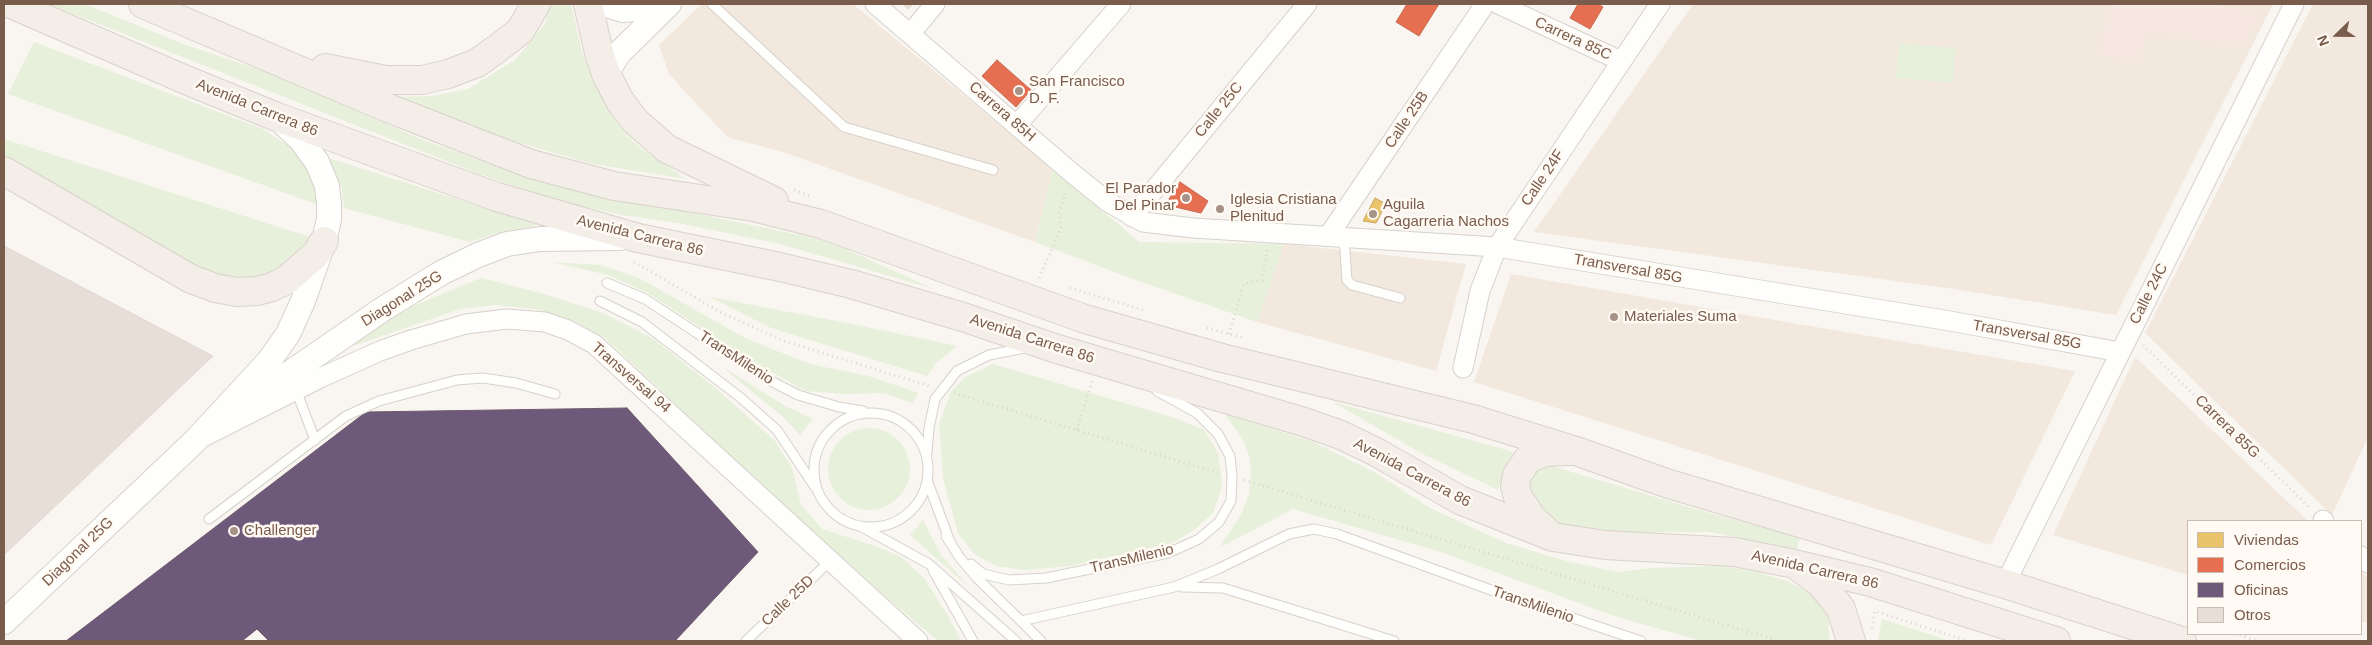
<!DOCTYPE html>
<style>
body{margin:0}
#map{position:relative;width:2372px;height:645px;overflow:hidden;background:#f9f5f0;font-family:Arial,sans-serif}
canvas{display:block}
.frame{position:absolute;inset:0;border:5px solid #7a5c4d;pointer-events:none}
.legend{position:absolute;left:2187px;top:520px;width:175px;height:115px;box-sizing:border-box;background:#fffaf3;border:1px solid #cabbb1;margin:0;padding:6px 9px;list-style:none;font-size:15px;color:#7a5c4d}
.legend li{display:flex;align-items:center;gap:10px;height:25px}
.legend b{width:25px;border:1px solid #cabbb1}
.north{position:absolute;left:2312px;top:10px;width:50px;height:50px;-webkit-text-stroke:4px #fffaf3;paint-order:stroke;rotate:248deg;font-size:14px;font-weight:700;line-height:20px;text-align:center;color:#7a5c4d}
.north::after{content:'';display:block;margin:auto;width:18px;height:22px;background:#7a5c4d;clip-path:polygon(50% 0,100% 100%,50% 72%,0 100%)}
</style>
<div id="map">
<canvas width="2372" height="645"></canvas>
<div class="frame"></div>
<ul class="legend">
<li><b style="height:14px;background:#e9c46a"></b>Viviendas</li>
<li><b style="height:14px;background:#e76f51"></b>Comercios</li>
<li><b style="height:14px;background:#6d597a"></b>Oficinas</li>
<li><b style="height:14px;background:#e6ded7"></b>Otros</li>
</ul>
<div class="north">N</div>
</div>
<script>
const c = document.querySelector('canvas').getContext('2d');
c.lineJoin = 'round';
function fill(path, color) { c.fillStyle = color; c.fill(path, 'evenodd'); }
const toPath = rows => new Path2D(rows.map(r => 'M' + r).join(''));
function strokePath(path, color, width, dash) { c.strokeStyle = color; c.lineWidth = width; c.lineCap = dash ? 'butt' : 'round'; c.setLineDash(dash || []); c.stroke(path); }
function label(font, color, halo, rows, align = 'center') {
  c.font = font + ' Arial,sans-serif'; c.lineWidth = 5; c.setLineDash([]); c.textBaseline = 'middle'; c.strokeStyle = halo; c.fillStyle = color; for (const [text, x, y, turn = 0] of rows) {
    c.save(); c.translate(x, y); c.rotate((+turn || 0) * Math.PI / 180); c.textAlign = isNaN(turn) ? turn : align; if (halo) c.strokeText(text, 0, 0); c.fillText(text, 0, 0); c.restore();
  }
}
fill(toPath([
 [702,4,853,4,1053,169,1035,242,786,153,727,137,669,74,659,45],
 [1693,4,2273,4,2116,315,1954,289,1534,232],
 [2313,4,2368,4,2368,437,2332,515,2145,333],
 [1284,244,1466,264,1436,371,1257,322],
 [1511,274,1798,324,2075,371,1991,545,1474,382],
 [2135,357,2308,521,2188,521,2188,575,2053,535],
 [2361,571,2368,578,2368,622,2361,622]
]), '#f2e8de');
fill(toPath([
 [2110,4,2209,4,2261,12,2242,48,2147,31,2140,63,2099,54]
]), '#f6e8e1');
fill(toPath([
 [48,4,85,4,183,44,281,77,418,138,518,174,612,199,669,208,828,241,934,289,780,244,683,224,623,215,561,202,477,173],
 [550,4,571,4,583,56,604,103,622,130,640,148,686,179,593,164,471,129,392,97,432,96,468,89,515,60,545,24],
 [34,42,263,129,301,154,312,171,319,205,8,94],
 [1899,43,1956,48,1953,83,1896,78],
 [4,139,310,237,297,262,246,283,192,272,4,159],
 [328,158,539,225,497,233,470,242,344,208,342,189],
 [1053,169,1139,242,1284,244,1257,322,1133,279,1035,242],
 [551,262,601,265,637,277,747,339,810,364,868,376,919,393,912,403,884,393,844,394,805,391,749,359,648,293,608,275],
 [481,278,544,294,603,313,652,338,718,390,775,441,792,468,801,505,822,529,875,546,901,557,924,578,948,616,961,641,939,641,926,631,820,540,605,338,575,321,535,309,495,305,460,309,330,354,413,306],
 [710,297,852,324,957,346,936,363,927,376,771,328],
 [993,364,1175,418,1204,430,1218,453,1221,473,1222,487,1213,513,1193,531,1172,543,1070,566,1024,570,996,566,973,553,958,533,943,478,939,424,951,392,965,377],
 [721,366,787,407,813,419,800,435,783,417],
 [1333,402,1514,452,1503,471,1498,490,1419,452],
 [1225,414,1313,442,1374,472,1430,508,1506,543,1566,561,1618,572,1651,568,1725,566,1761,573,1789,582,1813,595,1828,618,1830,641,1702,641,1614,616,1441,552,1293,509,1219,548,1241,515,1249,494,1251,470,1250,459,1244,441],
 '828 469a41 41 0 1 1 82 0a41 41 0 1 1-82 0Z',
 [1545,464,1712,514,1800,537,1797,549,1710,532,1627,532,1579,528,1551,522,1535,511,1525,475],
 [923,520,941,555,970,588,910,535],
 [1882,619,1950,641,1878,641]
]), '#e7f0db');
const homes = toPath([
 [1375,198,1386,204,1376,223,1363,221,1375,198]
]);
fill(homes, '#e9c46a');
strokePath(homes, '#c8a561', 1);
const shops = toPath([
 [1407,4,1439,4,1419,36,1396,22,1407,4],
 [1578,4,1597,4,1603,7,1590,29,1570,18,1578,4],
 [997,60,1031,90,1016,107,982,76,997,60],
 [1180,182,1208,201,1201,213,1171,206,1169,199,1180,182]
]);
fill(shops, '#e76f51');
strokePath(shops, '#c66950', 1);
const offices = toPath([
 [627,408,758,552,675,641,269,641,257,629,242,641,66,641,366,412,627,408]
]);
fill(offices, '#6d597a');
strokePath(offices, '#715a6c', 1);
const building = toPath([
 [902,4,913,4,908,9,902,4],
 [4,246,213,356,4,555,4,246]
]);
fill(building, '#e6ded7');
strokePath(building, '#e2d8d2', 1);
const service = toPath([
 [712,4,844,127,993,170],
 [1344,237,1347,280,1352,285,1400,298],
 [607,283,645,299,767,379,798,395,839,407,863,411],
 [600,301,642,322,741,398,777,430,815,487],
 [296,390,315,440],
 '814 470a57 57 0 1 1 114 0a57 57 0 1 1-114 0Z',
 [927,454,929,428,935,399,957,371,989,355,1025,348],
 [927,480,949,539],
 [209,519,346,416,379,401,457,380,483,378,516,383,555,394],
 [862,527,929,564,1016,641],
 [946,536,960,558,978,579,1021,621,1174,587,1218,569,1289,534,1314,529,1337,534,1513,598,1641,641],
 [971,564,983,574,1009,580,1046,578,1168,553,1199,539,1219,522,1231,501,1232,477,1230,456,1218,434,1197,413,1157,391],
 [933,570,973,641],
 [1182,587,1223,588,1394,641],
 [1021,621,1041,641],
 [746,641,830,561]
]);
const minor = toPath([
 [875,4,1072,173,1108,202,1143,222,1193,228,1497,247,1950,321,2120,352],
 [1498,4,1621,61],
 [910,34,935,4],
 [1017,125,1121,4],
 [1132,217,1307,4],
 [1329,235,1485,4],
 [1463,368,1480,291,1497,247,1660,4],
 [203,437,320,378,380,351,411,340,466,324,507,319,545,322,568,330,594,344,918,641],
 [2323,520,2324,521],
 [2361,556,2368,563],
 [2005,584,2294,4]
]);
const tertiary = toPath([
 [603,4,623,10,636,9,652,4],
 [606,74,619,53,669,4],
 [239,408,383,309,441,273,478,255,507,244,540,239,620,238],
 [4,622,195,441,269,361,288,334,303,301,324,241,329,219,329,204,327,186,317,162,301,140,278,118]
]);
const primary = toPath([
 [11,4,186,80,277,117,497,197,638,238,780,267,851,284,963,317,1054,348,1304,422,1341,435,1376,452,1460,500,1553,537,1605,545,1735,552,1795,564,1870,582,2056,641],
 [143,4,388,108,531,164,614,186,753,207,821,224,1085,319,1222,358,1473,419,1576,451,1666,483,2005,584,2182,641],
 [588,4,599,53,606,74,620,101,635,121,667,149,774,201],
 [325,68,386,80,422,80,448,74,477,63,498,48,520,31,536,4],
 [4,171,191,279,215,288,237,292,257,291,272,287,285,281,297,271,316,254,324,241],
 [1548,533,1532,518,1518,497,1515,486,1517,475,1528,459,1545,452,1569,451],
 [1800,568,1820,583,1831,596,1841,609,1851,641]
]);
strokePath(service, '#d7d1cb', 11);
strokePath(minor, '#d7d1cb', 21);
strokePath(tertiary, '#d7d1cb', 26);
strokePath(primary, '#dad1cc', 30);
strokePath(toPath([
 [794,190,812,197],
 [634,262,722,313,784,341,929,386],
 [1039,278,1062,226,1059,213,1066,190],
 [1070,288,1143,310],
 [1207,328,1244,338],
 [1229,334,1244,284,1262,280,1267,249],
 [2143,345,2310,508],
 [954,393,1218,473],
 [1077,430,1092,381],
 [1244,480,1779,641],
 [1872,628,1875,611,1967,641],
 [2235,634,2259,641]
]), '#dcd5d0', 3, [1, 4]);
strokePath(service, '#fefefd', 9);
strokePath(minor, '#fefefd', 19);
strokePath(tertiary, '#fefefd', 24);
strokePath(primary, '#f3eee8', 28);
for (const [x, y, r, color] of [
 [1019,91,5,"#a69286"],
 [1186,198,5,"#a69286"],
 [1220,209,5,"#a69286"],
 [1373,214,5,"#a69286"],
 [1614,317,5,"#a69286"],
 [234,531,5,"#a69286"]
]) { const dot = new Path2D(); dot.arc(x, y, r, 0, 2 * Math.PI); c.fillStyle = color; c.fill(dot); strokePath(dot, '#fffaf3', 2); }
label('15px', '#7a5c4d', '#fffaf3', [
 ["Carrera 85C",1573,39,25],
 ["Avenida Carrera 86",257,108,22],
 ["Calle 25C",1219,110,-51],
 ["Carrera 85H",1002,112,41],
 ["Calle 25B",1407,120,-56],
 ["Calle 24F",1543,178,-56],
 ["Avenida Carrera 86",640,236,14],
 ["Transversal 85G",1628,269,10],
 ["Calle 24C",2149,294,-63],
 ["Diagonal 25G",402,299,-32],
 ["Transversal 85G",2027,335,10],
 ["Avenida Carrera 86",1032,339,18],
 ["TransMilenio",736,358,33],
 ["Transversal 94",631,378,41],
 ["Carrera 85G",2227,427,44],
 ["Avenida Carrera 86",1412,473,28],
 ["Diagonal 25G",78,552,-44],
 ["TransMilenio",1132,559,-13],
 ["Avenida Carrera 86",1815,570,13],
 ["Calle 25D",788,601,-44],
 ["TransMilenio",1533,605,19]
]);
label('15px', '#7a5c4d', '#fffaf3', [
 ["San Francisco",1029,82],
 ["D. F.",1029,99],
 ["El Parador",1176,189,"right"],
 ["Del Pinar",1176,206,"right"],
 ["Iglesia Cristiana",1230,200],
 ["Plenitud",1230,217],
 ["Aguila",1383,205],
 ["Cagarreria Nachos",1383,222],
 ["Materiales Suma",1624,317],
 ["Challenger",244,531]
], 'left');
</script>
